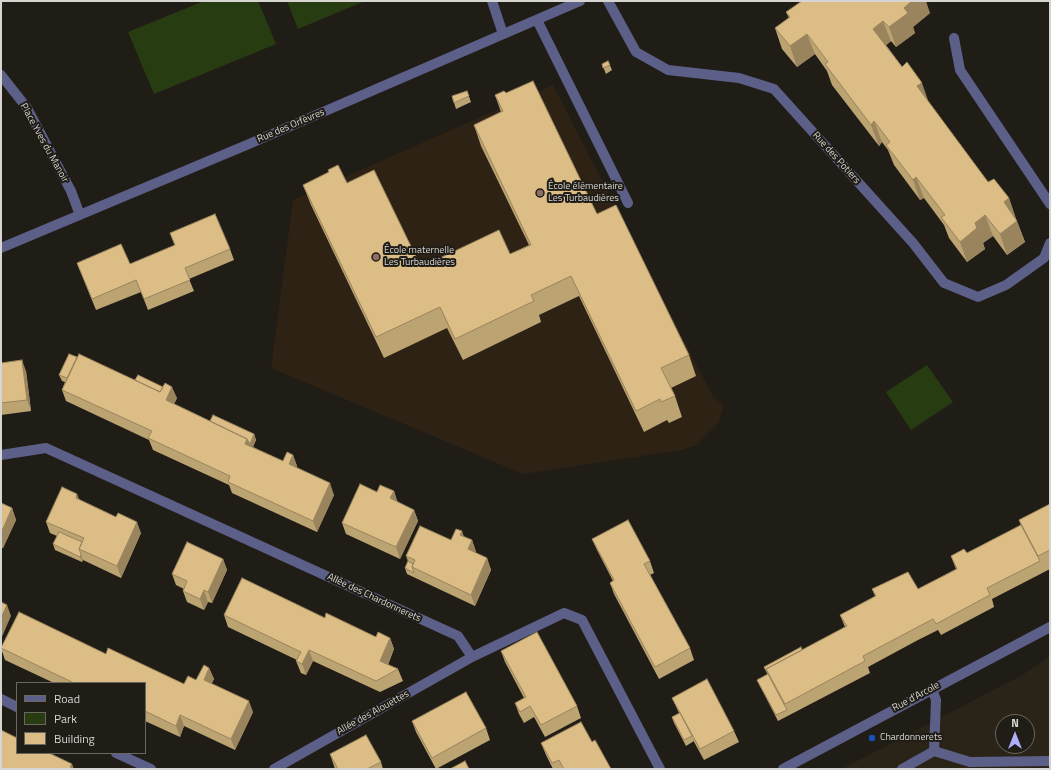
<!DOCTYPE html>
<meta charset="utf-8">
<style>
body{margin:0}
#map{position:relative;width:1051px;height:770px;overflow:hidden;background:#201d17;font-family:"Titillium Web",sans-serif}
canvas{display:block}
.frame{position:absolute;inset:0;border:2px solid #d7d5d1;pointer-events:none}
.legend{position:absolute;left:16px;top:682px;width:130px;height:72px;box-sizing:border-box;background:#201d17;border:1px solid #696761;margin:0;padding:5px 7px;list-style:none;font-size:12px;color:#d7d5d1}
.legend li{display:flex;align-items:center;gap:8px;height:20px}
.legend b{width:20px;border:1px solid #696761}
.north{position:absolute;left:995px;top:714px;width:40px;height:40px;box-sizing:border-box;background:#201d17;border:1px solid #696761;border-radius:50%;rotate:0deg;font-size:11px;font-weight:700;line-height:16px;text-align:center;color:#d7d5d1}
.north::after{content:'';display:block;margin:auto;width:14px;height:18px;background:#afaefa;clip-path:polygon(50% 0,100% 100%,50% 72%,0 100%)}
</style>
<div id="map">
<canvas width="1051" height="770"></canvas>
<div class="frame"></div>
<ul class="legend">
<li><b style="height:5px;background:#5c5f87"></b>Road</li>
<li><b style="height:11px;background:#283c11"></b>Park</li>
<li><b style="height:11px;background:#dbbd85"></b>Building</li>
</ul>
<div class="north">N</div>
</div>
<script>
const c = document.querySelector('canvas').getContext('2d');
c.lineJoin = 'round';
function fill(path, color) { c.fillStyle = color; c.fill(path, 'evenodd'); }
const toPath = rows => new Path2D(rows.map(r => 'M' + r).join(''));
function strokePath(path, color, width, dash) { c.strokeStyle = color; c.lineWidth = width; c.lineCap = dash ? 'butt' : 'round'; c.setLineDash(dash || []); c.stroke(path); }
function label(font, color, halo, rows, align = 'center') {
  c.font = font + ' "Titillium Web",sans-serif'; c.lineWidth = 4; c.setLineDash([]); c.textBaseline = 'middle'; c.strokeStyle = halo; c.fillStyle = color; for (const [text, x, y, turn = 0] of rows) {
    c.save(); c.translate(x, y); c.rotate((+turn || 0) * Math.PI / 180); c.textAlign = isNaN(turn) ? turn : align; if (halo) c.strokeText(text, 0, 0); c.fillText(text, 0, 0); c.restore();
  }
}
fill(toPath([
 [1050,656,1050,769,842,769,1024,674],
 [1003,722,1027,722,1027,746,1003,746]
]), '#2a2418');
fill(toPath([
 [553,85,713,397,724,405,719,422,696,445,681,450,523,474,271,368,293,200]
]), '#2d2214');
fill(toPath([
 [204,1,258,1,276,44,154,94,128,32],
 [287,1,365,1,298,29],
 [927,365,953,402,911,430,886,392]
]), '#283c11');
strokePath(toPath([
 [492,1,503,34],
 [608,1,636,52,668,70,739,78,774,89,913,243,944,283,978,297,1006,285,1044,258,1050,243],
 [537,20,628,203],
 [954,38,960,70,1050,204],
 [1,75,27,108,71,191,80,215],
 [1,248,249,144,580,1],
 [1,455,46,448,458,636,472,657,564,613,582,620,660,769],
 [1,699,17,707],
 [934,751,970,762,1050,761],
 [116,753,151,769],
 [274,769,472,657],
 [783,769,1050,627],
 [902,769,934,751,936,700,932,689]
]), '#5c5f87', 10);
fill(toPath([
 [786,12,930,13,913,27,915,33,896,47,891,41,886,45,988,182,1009,198,1016,219,1025,242,1007,255,993,236,983,243,985,249,967,262,949,238,944,225,924,198,920,200,894,165,888,150,882,142,879,146,832,85,827,71,815,54,797,67,782,49,775,28,789,18],
 [608,61,612,70,606,74,602,64],
 [467,91,471,102,456,109,452,96],
 [506,93,597,214,689,355,696,376,671,388,675,396,682,417,669,423,667,420,644,432,579,296,539,315,541,322,463,360,447,328,384,358,311,205,303,185,347,183,421,267,510,254,529,245,481,146,474,125,501,112,495,95],
 [170,233,230,249,234,260,189,279,194,291,148,310,141,292,96,310,77,263,130,264,175,246],
 [77,357,135,380,177,398,174,404,210,421,254,434,256,440,253,447,283,461,293,455,297,466,297,468,334,495,317,532,232,493,229,485,153,450,149,440,66,401,62,390,65,382,62,381,59,375],
 [1,363,26,371,31,411,1,415],
 [394,491,397,502,414,510,418,521,400,559,346,534,342,523,377,492],
 [80,500,141,533,121,578,83,560,82,562,55,550,53,544,57,536,50,533,46,522],
 [1,503,12,508,16,520,3,548,1,547],
 [1050,504,1050,569,992,599,994,607,941,635,938,630,918,640,868,667,870,673,778,721,760,686,757,680,768,675,764,667,802,650,845,627,840,615,875,596,872,589,918,589,956,569,951,556,967,553,1021,525,1019,520],
 [464,537,472,540,476,552,475,553,487,558,491,570,475,606,407,574,405,568,408,561,406,556,451,540],
 [592,539,650,561,654,573,650,575,690,648,694,660,659,679,614,594,610,583,613,581,597,550],
 [223,559,227,570,212,603,208,602,204,610,187,602,183,591,184,589,176,585,172,574],
 [224,615,325,618,376,637,390,638,394,649,388,665,398,669,403,681,380,692,313,661,306,675,301,673,296,661,297,660,228,627],
 [1,648,106,654,184,684,196,680,209,668,214,679,211,684,253,712,235,750,184,726,180,737,145,721,145,683,54,683,5,660],
 [501,651,577,706,581,718,545,737,534,717,524,723,519,714,515,703,524,698,505,662],
 [672,698,734,731,739,742,704,760,693,740,694,741,686,746,674,723,672,717,679,713],
 [412,721,486,728,490,740,436,769,416,732],
 [592,742,611,769,553,769,546,755,541,743],
 [330,754,381,762,383,769,335,769]
]), '#bca372');
fill(toPath([
 [912,1,926,1,930,13,913,27,915,33,896,47,889,27,904,8],
 [883,21,891,41,881,50,873,29],
 [807,34,815,54,797,67,790,46],
 [922,83,929,103,917,86],
 [874,121,882,142,879,146,871,125],
 [916,177,924,198,920,200,913,180],
 [1009,198,1016,219,1012,223,1004,202],
 [985,215,993,236,983,243,985,249,967,262,960,242,975,223],
 [1017,221,1025,242,1007,255,1000,234],
 [22,360,26,371,31,411,27,400],
 [172,387,177,398,170,412,166,400],
 [254,434,256,440,249,455,245,444,247,439],
 [293,455,297,466,293,476,289,464],
 [330,483,334,495,317,532,313,521],
 [394,491,398,503,390,498],
 [77,494,82,506,76,498],
 [12,508,16,520,3,548,1,542,1,533],
 [414,510,418,521,400,559,396,547],
 [137,522,141,533,121,578,117,566],
 [462,531,466,542,460,535],
 [472,540,476,552,472,561,468,549],
 [81,554,83,560,82,562,80,557],
 [487,558,491,570,475,606,471,595],
 [223,559,227,570,212,603,208,592],
 [204,590,208,602,204,610,200,599],
 [7,605,11,616,1,639,1,618],
 [390,638,394,649,384,673,380,661],
 [309,650,313,661,306,675,302,664],
 [209,668,214,679,208,692,204,680],
 [249,701,253,712,235,750,231,739],
 [180,715,184,726,180,737,176,726],
 [72,764,74,769,70,767]
]), '#99845d');
const building = toPath([
 [802,1,912,1,904,8,908,13,889,27,883,21,873,29,902,67,907,62,922,83,917,86,988,182,994,179,1009,198,1004,202,1017,221,1000,234,985,215,975,223,977,228,960,242,941,217,945,215,916,177,913,180,886,145,890,142,874,121,871,125,825,64,828,62,807,34,790,46,775,28,790,17,786,12,802,1],
 [608,61,610,65,603,68,602,64,608,61],
 [533,81,597,214,616,205,689,355,661,368,675,396,661,402,660,399,636,411,571,276,531,295,534,301,455,339,440,307,376,337,303,185,329,172,328,170,338,165,347,183,374,170,421,267,499,230,510,254,531,245,474,125,503,111,495,95,504,91,506,93,533,81],
 [467,91,469,96,454,103,452,96,467,91],
 [215,214,230,249,185,268,190,280,144,299,136,280,92,299,77,263,121,244,130,264,175,245,170,233,215,214],
 [69,354,77,357,67,378,59,375,69,354],
 [79,354,160,392,165,383,172,387,166,400,247,439,245,444,283,461,287,452,293,455,289,464,330,483,313,521,228,482,230,476,148,438,152,431,62,390,79,354],
 [22,360,27,400,1,403,1,363,22,360],
 [138,375,163,387,160,392,135,380,138,375],
 [213,415,254,434,250,444,247,439,210,421,213,415],
 [360,484,377,492,380,485,394,491,390,498,414,510,396,547,342,523,360,484],
 [62,487,77,494,76,498,116,517,118,513,137,522,117,566,79,549,84,538,46,522,62,487],
 [1,503,12,508,1,533,1,503],
 [1050,504,1050,550,1038,556,1019,520,1050,504],
 [628,520,650,561,644,564,690,648,655,667,610,583,614,580,592,539,628,520],
 [1021,525,1040,561,987,588,990,595,936,624,933,619,914,629,863,656,865,661,785,704,766,669,847,626,840,615,876,596,872,589,908,572,918,589,957,569,951,556,964,549,967,553,1021,525],
 [420,526,451,540,456,529,462,531,460,535,472,540,468,549,487,558,471,595,412,567,415,560,406,556,420,526],
 [59,532,82,542,79,549,81,554,80,557,53,544,59,532],
 [187,542,223,559,208,592,204,590,200,599,183,591,187,581,172,574,187,542],
 [408,561,413,564,412,567,414,573,405,568,408,561],
 [242,578,325,618,326,613,376,637,378,632,390,638,380,661,398,669,376,681,309,650,302,664,296,661,301,652,224,615,242,578],
 [1,602,7,605,1,618,1,602],
 [19,612,106,654,108,648,184,684,188,676,196,680,204,665,209,668,204,680,249,701,231,739,180,715,176,726,145,711,145,683,74,683,1,648,19,612],
 [537,632,577,706,541,725,530,706,520,712,515,703,526,697,501,651,537,632],
 [801,647,802,650,766,669,768,674,764,667,801,647],
 [768,674,787,710,776,715,757,680,768,674],
 [707,679,734,731,700,749,672,698,707,679],
 [466,692,486,728,432,758,412,721,466,692],
 [680,713,692,736,684,740,672,717,680,713],
 [581,722,592,742,595,740,611,769,564,769,559,760,552,763,541,743,581,722],
 [1,730,17,738,17,753,49,753,72,764,70,767,74,769,1,769,1,730],
 [366,735,381,762,367,769,338,769,330,754,366,735],
 [465,761,469,769,450,769,465,761]
]);
fill(building, '#dbbd85');
strokePath(building, '#99845d', 1);
for (const [x, y, r, color] of [
 [540,193,4,"#8d6e63"],
 [376,257,4,"#8d6e63"],
 [872,738,4,"#1a4fb4"]
]) { const dot = new Path2D(); dot.arc(x, y, r, 0, 2 * Math.PI); c.fillStyle = color; c.fill(dot); strokePath(dot, '#201d17', 1.5); }
label('10px', '#d7d5d1', '#201d17', [
 ["Rue des Orfèvres",291,126,-23],
 ["Place Yves du Manoir",44,143,61],
 ["Rue des Potiers",836,158,48],
 ["Allée des Chardonnerets",374,598,25],
 ["Rue d’Arcole",916,697,-28],
 ["Allée des Alouettes",373,713,-29]
]);
label('10px', '#d7d5d1', '#201d17', [
 ["École élémentaire",548,187],
 ["Les Turbaudières",548,199],
 ["École maternelle",384,251],
 ["Les Turbaudières",384,263],
 ["Chardonnerets",880,738]
], 'left');
</script>
